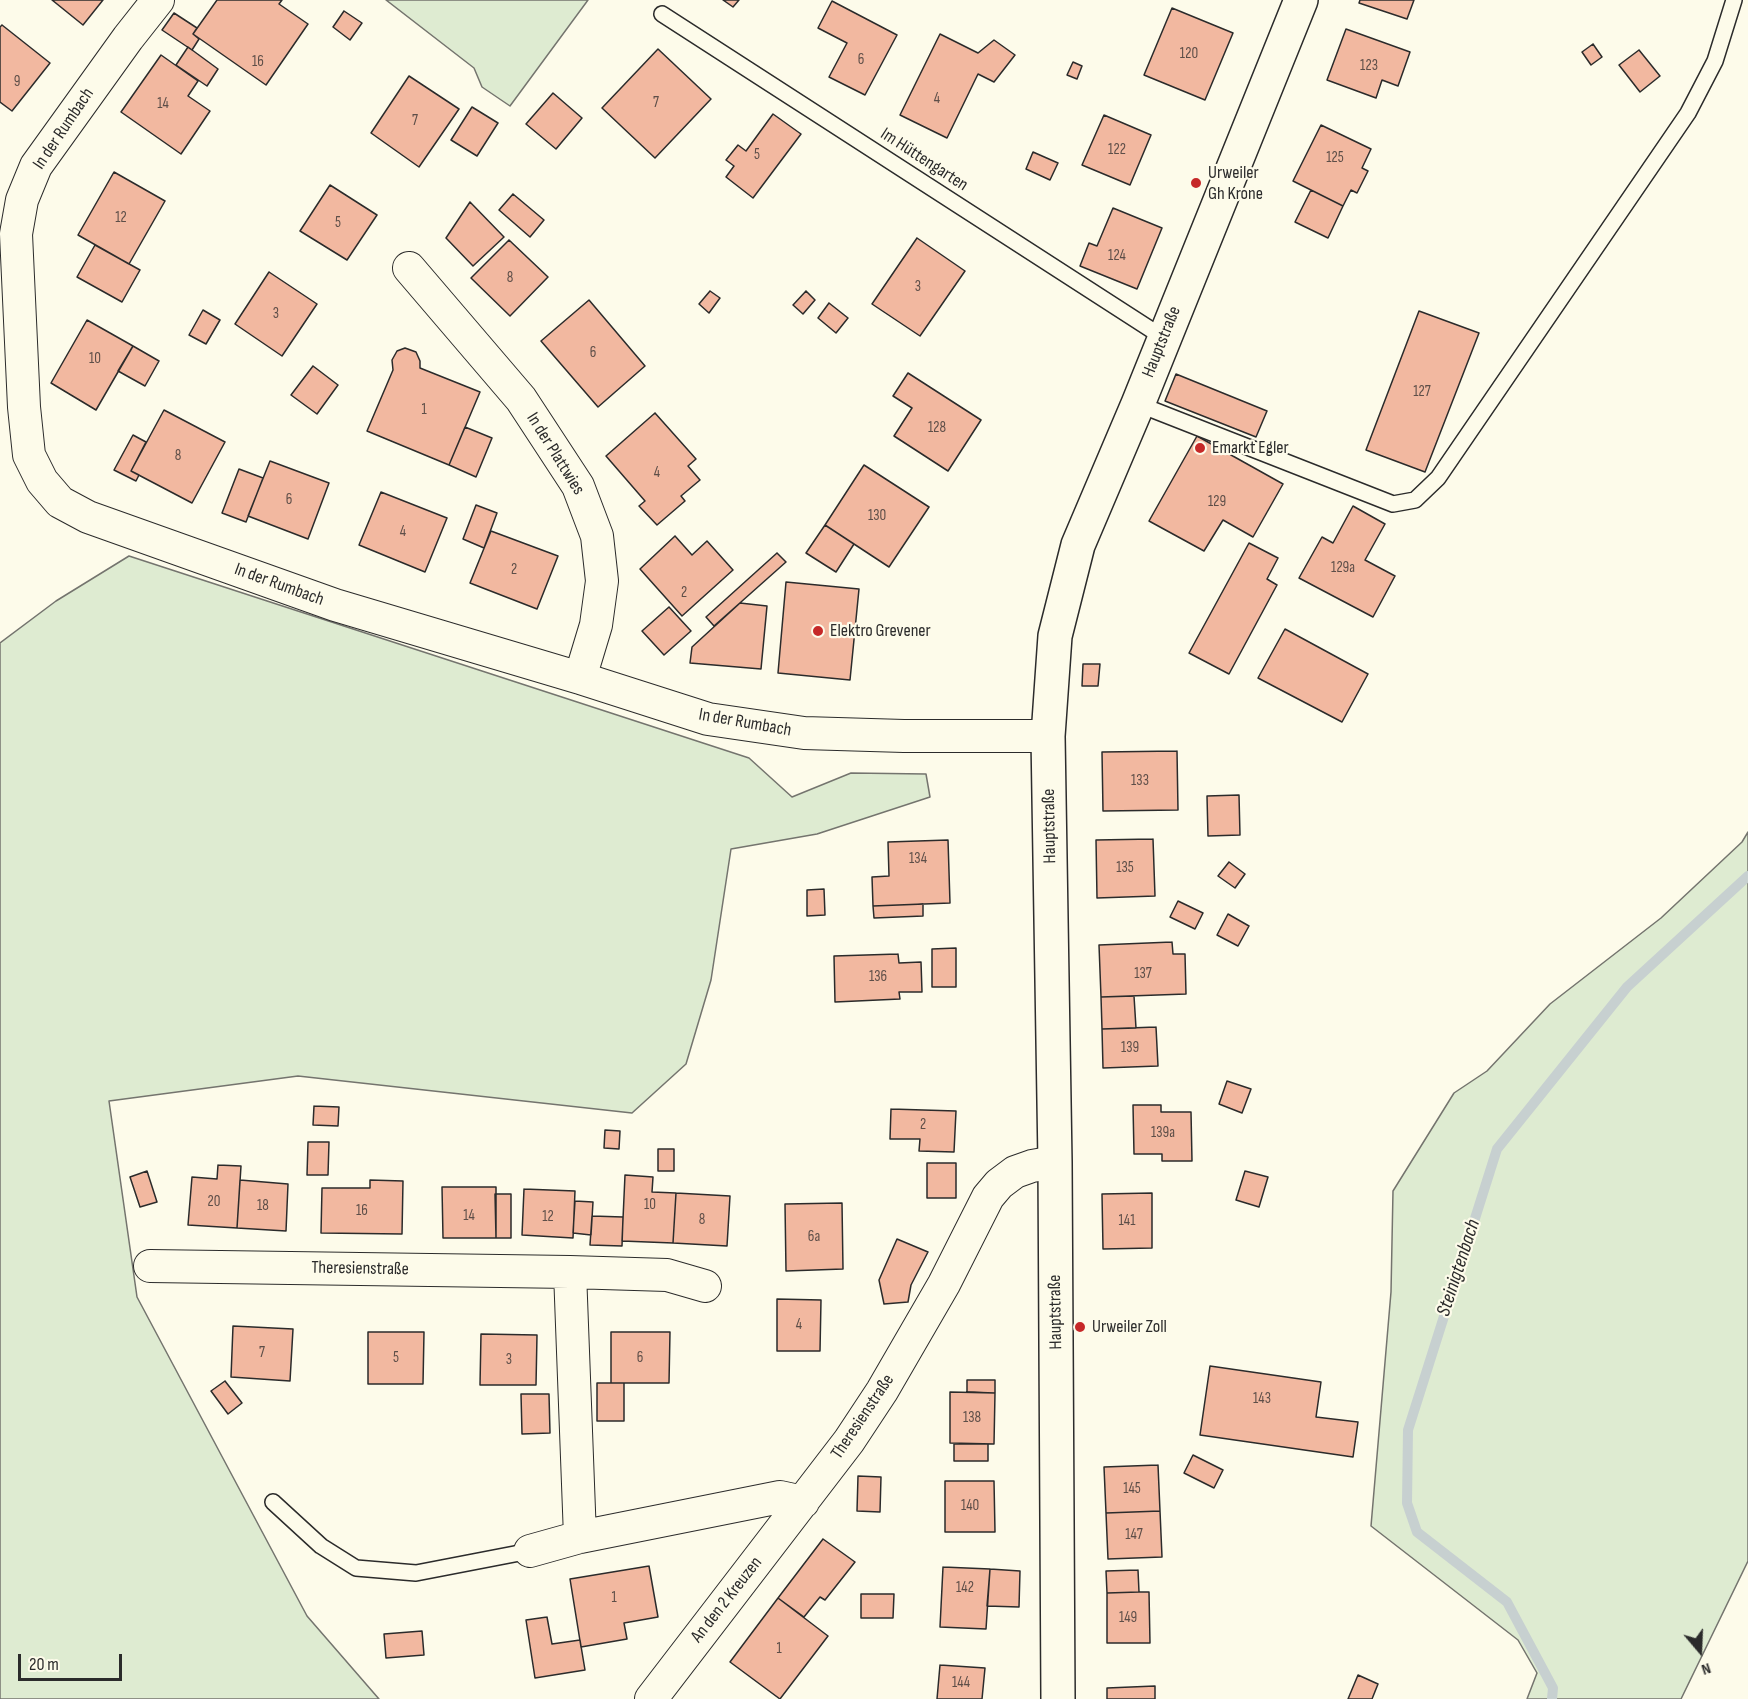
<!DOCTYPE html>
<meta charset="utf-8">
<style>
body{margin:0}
#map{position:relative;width:1748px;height:1699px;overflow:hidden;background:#fdfbea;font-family:"Sofia Sans Condensed",sans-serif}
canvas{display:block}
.north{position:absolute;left:1670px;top:1621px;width:60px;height:60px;-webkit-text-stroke:4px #fdfbea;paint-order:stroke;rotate:161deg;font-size:16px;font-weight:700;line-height:24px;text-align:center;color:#2b2b2b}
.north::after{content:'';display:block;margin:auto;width:21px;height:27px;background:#2b2b2b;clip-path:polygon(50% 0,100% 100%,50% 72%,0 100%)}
.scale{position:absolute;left:18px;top:1654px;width:104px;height:27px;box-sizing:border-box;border:3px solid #2b2b2b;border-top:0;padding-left:8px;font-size:18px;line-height:21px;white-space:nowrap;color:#2b2b2b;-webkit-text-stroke:4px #fdfbea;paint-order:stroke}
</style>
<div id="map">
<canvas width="1748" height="1699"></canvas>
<div class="north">N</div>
<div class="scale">20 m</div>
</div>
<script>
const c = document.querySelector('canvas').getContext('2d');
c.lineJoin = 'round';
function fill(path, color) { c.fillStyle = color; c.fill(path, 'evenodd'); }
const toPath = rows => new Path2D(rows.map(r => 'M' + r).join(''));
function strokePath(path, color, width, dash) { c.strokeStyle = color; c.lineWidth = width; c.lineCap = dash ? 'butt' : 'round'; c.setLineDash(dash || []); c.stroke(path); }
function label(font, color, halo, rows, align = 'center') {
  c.font = font + ' "Sofia Sans Condensed",sans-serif'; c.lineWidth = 4.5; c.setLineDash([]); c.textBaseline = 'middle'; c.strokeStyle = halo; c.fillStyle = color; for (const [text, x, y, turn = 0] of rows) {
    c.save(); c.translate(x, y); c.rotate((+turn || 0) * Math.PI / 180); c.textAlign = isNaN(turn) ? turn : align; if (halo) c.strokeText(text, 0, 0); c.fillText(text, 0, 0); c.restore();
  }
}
const green = toPath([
 [386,0,588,0,510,106,482,87,474,68,386,0],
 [129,556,749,758,792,797,851,773,926,774,930,797,817,834,731,849,711,980,686,1064,632,1113,298,1076,109,1101,137,1297,307,1616,379,1699,0,1699,0,643,56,601,129,556],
 [1748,832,1748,1561,1681,1699,1527,1699,1537,1673,1518,1640,1371,1526,1391,1292,1393,1191,1454,1093,1487,1071,1550,1004,1661,918,1742,842,1748,832]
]);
fill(green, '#deebd1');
strokePath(green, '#74746e', 1.5);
strokePath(toPath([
 [1552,1699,1553,1688,1507,1602,1417,1532,1407,1503,1408,1430,1497,1149,1627,987,1748,876]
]), '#c7d0d0', 10);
const building = toPath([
 [52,0,103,0,83,25,52,0],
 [217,0,282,0,279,4,308,24,266,85,193,34,217,0],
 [723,0,739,0,733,7,723,0],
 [1360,0,1414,0,1407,19,1359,3,1360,0],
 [832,1,897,35,865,95,829,77,847,43,818,28,832,1],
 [1172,8,1233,33,1205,100,1144,75,1172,8],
 [344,11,362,23,350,40,333,27,344,11],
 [174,13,197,28,193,34,199,39,192,50,162,30,174,13],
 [2,25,50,63,12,111,0,102,0,27,2,25],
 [1346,29,1410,52,1398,86,1382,80,1376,98,1327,80,1346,29],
 [940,34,978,53,994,40,1015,55,994,82,978,74,947,138,900,115,940,34],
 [1593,44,1602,57,1591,65,1582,52,1593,44],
 [188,47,218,69,207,86,176,65,188,47],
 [658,49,711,99,655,158,602,108,658,49],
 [1639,50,1660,76,1640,92,1619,65,1639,50],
 [161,55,198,81,188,96,210,111,181,154,121,112,161,55],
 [1073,62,1082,66,1077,79,1067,75,1073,62],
 [409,76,459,109,419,167,371,133,409,76],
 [553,93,582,118,556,149,526,124,553,93],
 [472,107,498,123,477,156,451,140,472,107],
 [773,114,801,134,753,198,726,177,734,166,726,160,738,145,746,151,773,114],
 [1104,115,1151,135,1130,185,1082,165,1104,115],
 [1321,125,1371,149,1362,168,1368,171,1357,193,1351,190,1343,206,1293,181,1321,125],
 [1033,152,1058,163,1050,180,1026,169,1033,152],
 [114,172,165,201,129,264,78,235,114,172],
 [330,185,377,215,347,260,300,231,330,185],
 [1311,190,1343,206,1328,238,1295,222,1311,190],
 [513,194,544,220,530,237,499,210,513,194],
 [470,202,504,237,473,266,446,238,470,202],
 [1113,208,1162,228,1137,289,1080,266,1089,243,1097,246,1113,208],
 [917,238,965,271,920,336,872,304,917,238],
 [509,240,548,277,510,316,471,278,509,240],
 [95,245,140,270,122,302,77,277,95,245],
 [269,272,317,304,282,356,235,324,269,272],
 [710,291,720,298,709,313,699,304,710,291],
 [806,291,815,300,803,314,793,305,806,291],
 [589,300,645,366,598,407,541,341,589,300],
 [829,303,848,318,836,333,818,318,829,303],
 [203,310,220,320,206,344,189,335,203,310],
 [1419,311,1479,333,1425,472,1366,450,1419,311],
 [87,320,133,346,96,410,51,383,87,320],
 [133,346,159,361,145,386,118,371,133,346],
 [405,348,416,352,420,361,420,368,480,392,449,465,367,431,393,370,392,360,397,351,405,348],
 [313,366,338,385,317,414,291,395,313,366],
 [908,373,981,420,948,471,894,436,912,408,893,396,908,373],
 [1176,374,1267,411,1256,437,1165,401,1176,374],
 [164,410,225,442,192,503,131,471,164,410],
 [655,413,696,459,688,466,700,480,681,496,685,501,657,525,639,506,645,501,606,456,655,413],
 [465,427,492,438,476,477,449,465,465,427],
 [133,435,146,442,131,471,139,475,136,481,114,470,133,435],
 [1197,436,1283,484,1253,537,1223,520,1204,551,1149,521,1197,436],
 [270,461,329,483,308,539,248,516,270,461],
 [864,465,929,507,889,567,825,525,864,465],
 [239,469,263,478,246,522,222,513,239,469],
 [381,492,447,518,425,572,359,545,381,492],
 [476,505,497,513,484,548,463,539,476,505],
 [1353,506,1385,524,1365,560,1395,576,1373,617,1299,578,1322,537,1333,543,1353,506],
 [825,525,854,544,836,572,806,553,825,525],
 [491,531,558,556,537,609,470,583,491,531],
 [675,536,692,555,707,541,733,570,682,616,640,569,675,536],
 [1249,543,1278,558,1267,579,1277,585,1229,674,1189,653,1249,543],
 [777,553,786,562,714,626,706,617,777,553],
 [786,582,859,589,850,680,778,673,786,582],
 [740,603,767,606,761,669,690,663,692,647,740,603],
 [669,607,691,631,664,655,642,631,669,607],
 [1285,629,1368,674,1342,722,1258,678,1285,629],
 [1083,664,1100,664,1098,686,1082,686,1083,664],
 [1177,751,1178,810,1103,811,1102,752,1177,751],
 [1239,795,1240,835,1208,836,1207,796,1239,795],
 [1153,839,1155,896,1097,898,1096,840,1153,839],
 [948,840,950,903,873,906,872,877,889,876,888,842,948,840],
 [1229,862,1245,874,1235,888,1218,876,1229,862],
 [824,889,825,915,807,916,807,890,824,889],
 [1178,901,1203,913,1195,929,1170,917,1178,901],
 [923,904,923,916,874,918,873,906,923,904],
 [1228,914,1249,926,1238,946,1217,935,1228,914],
 [1172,942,1173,954,1185,954,1186,994,1101,997,1099,945,1172,942],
 [956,948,956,987,932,987,932,949,956,948],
 [898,954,899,963,921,962,922,992,899,992,900,999,835,1002,834,956,898,954],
 [1134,996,1136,1028,1102,1029,1101,997,1134,996],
 [1156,1027,1158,1066,1103,1068,1102,1029,1156,1027],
 [1227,1081,1251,1089,1242,1113,1219,1104,1227,1081],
 [1133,1105,1161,1105,1161,1112,1191,1112,1192,1161,1162,1161,1162,1154,1134,1154,1133,1105],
 [314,1106,339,1107,338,1126,313,1125,314,1106],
 [891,1109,956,1111,954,1152,919,1151,920,1139,890,1139,891,1109],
 [605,1130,620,1131,619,1149,604,1148,605,1130],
 [308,1142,329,1142,328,1175,307,1175,308,1142],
 [658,1149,674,1149,674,1171,658,1171,658,1149],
 [927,1163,956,1163,956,1198,927,1198,927,1163],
 [218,1165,241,1166,237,1228,188,1225,192,1177,217,1179,218,1165],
 [147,1171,157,1202,140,1207,130,1177,147,1171],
 [1245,1171,1268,1177,1259,1207,1236,1200,1245,1171],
 [625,1175,653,1177,652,1192,676,1193,673,1243,622,1241,625,1175],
 [240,1180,288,1184,286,1231,237,1228,240,1180],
 [370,1180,403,1181,402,1234,321,1233,322,1188,370,1188,370,1180],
 [442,1187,496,1187,496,1238,443,1238,442,1187],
 [524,1189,575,1191,573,1238,522,1235,524,1189],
 [676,1193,730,1196,727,1246,673,1243,676,1193],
 [1152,1193,1152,1248,1103,1249,1102,1194,1152,1193],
 [495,1194,511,1194,511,1238,496,1238,495,1194],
 [575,1201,593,1202,591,1235,573,1233,575,1201],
 [842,1203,843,1269,786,1271,785,1204,842,1203],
 [592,1216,623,1217,622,1246,590,1245,592,1216],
 [897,1239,928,1252,911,1285,908,1302,884,1304,879,1280,897,1239],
 [777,1299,821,1300,820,1351,777,1351,777,1299],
 [233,1326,293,1329,290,1381,231,1377,233,1326],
 [368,1332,424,1332,423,1384,368,1384,368,1332],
 [611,1332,670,1332,669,1383,611,1383,611,1332],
 [481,1334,537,1335,536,1385,480,1385,481,1334],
 [1210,1366,1321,1382,1316,1417,1358,1422,1353,1457,1200,1435,1210,1366],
 [967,1380,995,1380,995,1393,967,1392,967,1380],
 [225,1381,242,1403,228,1414,211,1391,225,1381],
 [597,1383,624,1383,624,1421,597,1421,597,1383],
 [950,1392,995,1393,994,1444,950,1443,950,1392],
 [521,1394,549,1394,550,1433,522,1434,521,1394],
 [954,1444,988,1444,988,1461,954,1461,954,1444],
 [1193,1455,1223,1470,1214,1488,1184,1473,1193,1455],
 [1158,1465,1160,1511,1106,1513,1104,1467,1158,1465],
 [858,1476,881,1477,880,1512,857,1511,858,1476],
 [945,1481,994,1481,995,1532,945,1532,945,1481],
 [1160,1511,1162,1557,1108,1559,1106,1513,1160,1511],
 [823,1539,855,1562,825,1600,820,1597,804,1617,778,1598,823,1539],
 [649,1566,658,1617,624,1623,627,1639,581,1647,570,1579,649,1566],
 [943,1567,990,1569,986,1629,940,1627,943,1567],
 [990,1569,1020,1571,1019,1607,987,1606,990,1569],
 [1138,1570,1139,1592,1107,1593,1106,1571,1138,1570],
 [1139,1592,1149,1592,1150,1643,1107,1643,1107,1593,1139,1592],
 [861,1594,894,1594,893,1618,861,1618,861,1594],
 [778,1598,828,1636,780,1699,730,1662,778,1598],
 [547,1617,552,1644,580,1640,585,1670,535,1678,526,1620,547,1617],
 [422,1631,424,1655,386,1658,384,1634,422,1631],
 [940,1665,985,1668,982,1699,937,1699,940,1665],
 [1358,1675,1378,1684,1372,1699,1348,1699,1358,1675],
 [1155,1686,1155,1699,1107,1699,1107,1688,1155,1686]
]);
fill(building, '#f2b8a0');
strokePath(building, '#2b2b2b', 1.5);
const service = toPath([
 [662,14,1164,338],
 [1138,404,1393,504,1415,500,1438,478,1688,113,1715,61,1734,0],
 [273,1502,321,1546,356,1568,416,1573,530,1551]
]);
const minor = toPath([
 [158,0,128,38,36,166,22,200,16,234,24,407,29,455,42,481,60,502,88,517,335,605,580,678,708,719,804,733,904,736,1048,736],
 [409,268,521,399,578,486,597,536,602,581,596,625,580,678],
 [150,1266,570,1272,667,1275,705,1286],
 [570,1272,580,1537],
 [530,1551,580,1537,780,1497,803,1502],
 [651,1699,849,1441,882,1391,944,1284,988,1197,999,1184,1015,1172,1032,1166,1055,1162]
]);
const secondary = toPath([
 [1058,1699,1055,1162,1048,736,1055,636,1078,545,1138,404,1301,0]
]);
strokePath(service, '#2b2b2b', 18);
strokePath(minor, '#2b2b2b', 34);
strokePath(secondary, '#2b2b2b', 36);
strokePath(service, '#fdfbea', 15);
strokePath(minor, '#fdfbea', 32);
strokePath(secondary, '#fdfbea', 33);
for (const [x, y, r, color] of [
 [1196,183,6,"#c62828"],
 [1200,448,6,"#c62828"],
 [818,631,6,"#c62828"],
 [1080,1327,6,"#c62828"]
]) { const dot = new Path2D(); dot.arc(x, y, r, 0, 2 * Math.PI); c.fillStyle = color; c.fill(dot); strokePath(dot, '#fdfbea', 2); }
label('15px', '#5d4e48', null, [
 ["120",1189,54],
 ["6",861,60],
 ["16",258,62],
 ["123",1369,66],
 ["9",17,82],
 ["4",937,99],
 ["7",656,103],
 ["14",163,104],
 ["7",415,121],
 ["122",1117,150],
 ["5",757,155],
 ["125",1335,158],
 ["12",121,218],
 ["5",338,223],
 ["124",1117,256],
 ["8",510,278],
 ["3",918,287],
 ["3",276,314],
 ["6",593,353],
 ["10",95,359],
 ["127",1422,392],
 ["1",424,410],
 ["128",937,428],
 ["8",178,456],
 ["4",657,473],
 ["6",289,500],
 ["129",1217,502],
 ["130",877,516],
 ["4",403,532],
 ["129a",1343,568],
 ["2",514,570],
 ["2",684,593],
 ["133",1140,781],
 ["134",918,859],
 ["135",1125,868],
 ["137",1143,974],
 ["136",878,977],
 ["139",1130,1048],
 ["2",923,1125],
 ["139a",1163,1133],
 ["20",214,1202],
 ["10",650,1205],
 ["18",263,1206],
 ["16",362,1211],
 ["14",469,1216],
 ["12",548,1217],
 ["8",702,1220],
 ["141",1127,1221],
 ["6a",814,1237],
 ["4",799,1325],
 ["7",262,1353],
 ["5",396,1358],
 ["6",640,1358],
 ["3",509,1360],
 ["143",1262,1399],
 ["138",972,1418],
 ["145",1132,1489],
 ["140",970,1506],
 ["147",1134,1535],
 ["142",965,1588],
 ["1",614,1598],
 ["149",1128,1618],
 ["1",779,1649],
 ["144",961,1683]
]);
label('18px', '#2b2b2b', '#fdfbea', [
 ["In der Rumbach",64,129,-56],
 ["Im Hüttengarten",924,160,33],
 ["Hauptstraße",1162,342,-68],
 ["In der Plattwies",555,454,58],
 ["In der Rumbach",279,585,20],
 ["In der Rumbach",745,723,10],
 ["Hauptstraße",1050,826,-91],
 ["Theresienstraße",360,1269,1],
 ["Hauptstraße",1056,1312,-91],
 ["Theresienstraße",863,1417,-56],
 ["An den 2 Kreuzen",727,1600,-52]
]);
label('18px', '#2b2b2b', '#fdfbea', [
 ["Urweiler",1208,173],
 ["Gh Krone",1208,194],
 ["Emarkt Egler",1212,448],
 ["Elektro Grevener",830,631],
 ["Urweiler Zoll",1092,1327]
], 'left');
label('italic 20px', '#2b2b2b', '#fdfbea', [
 ["Steinigtenbach",1459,1268,-72]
]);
</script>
